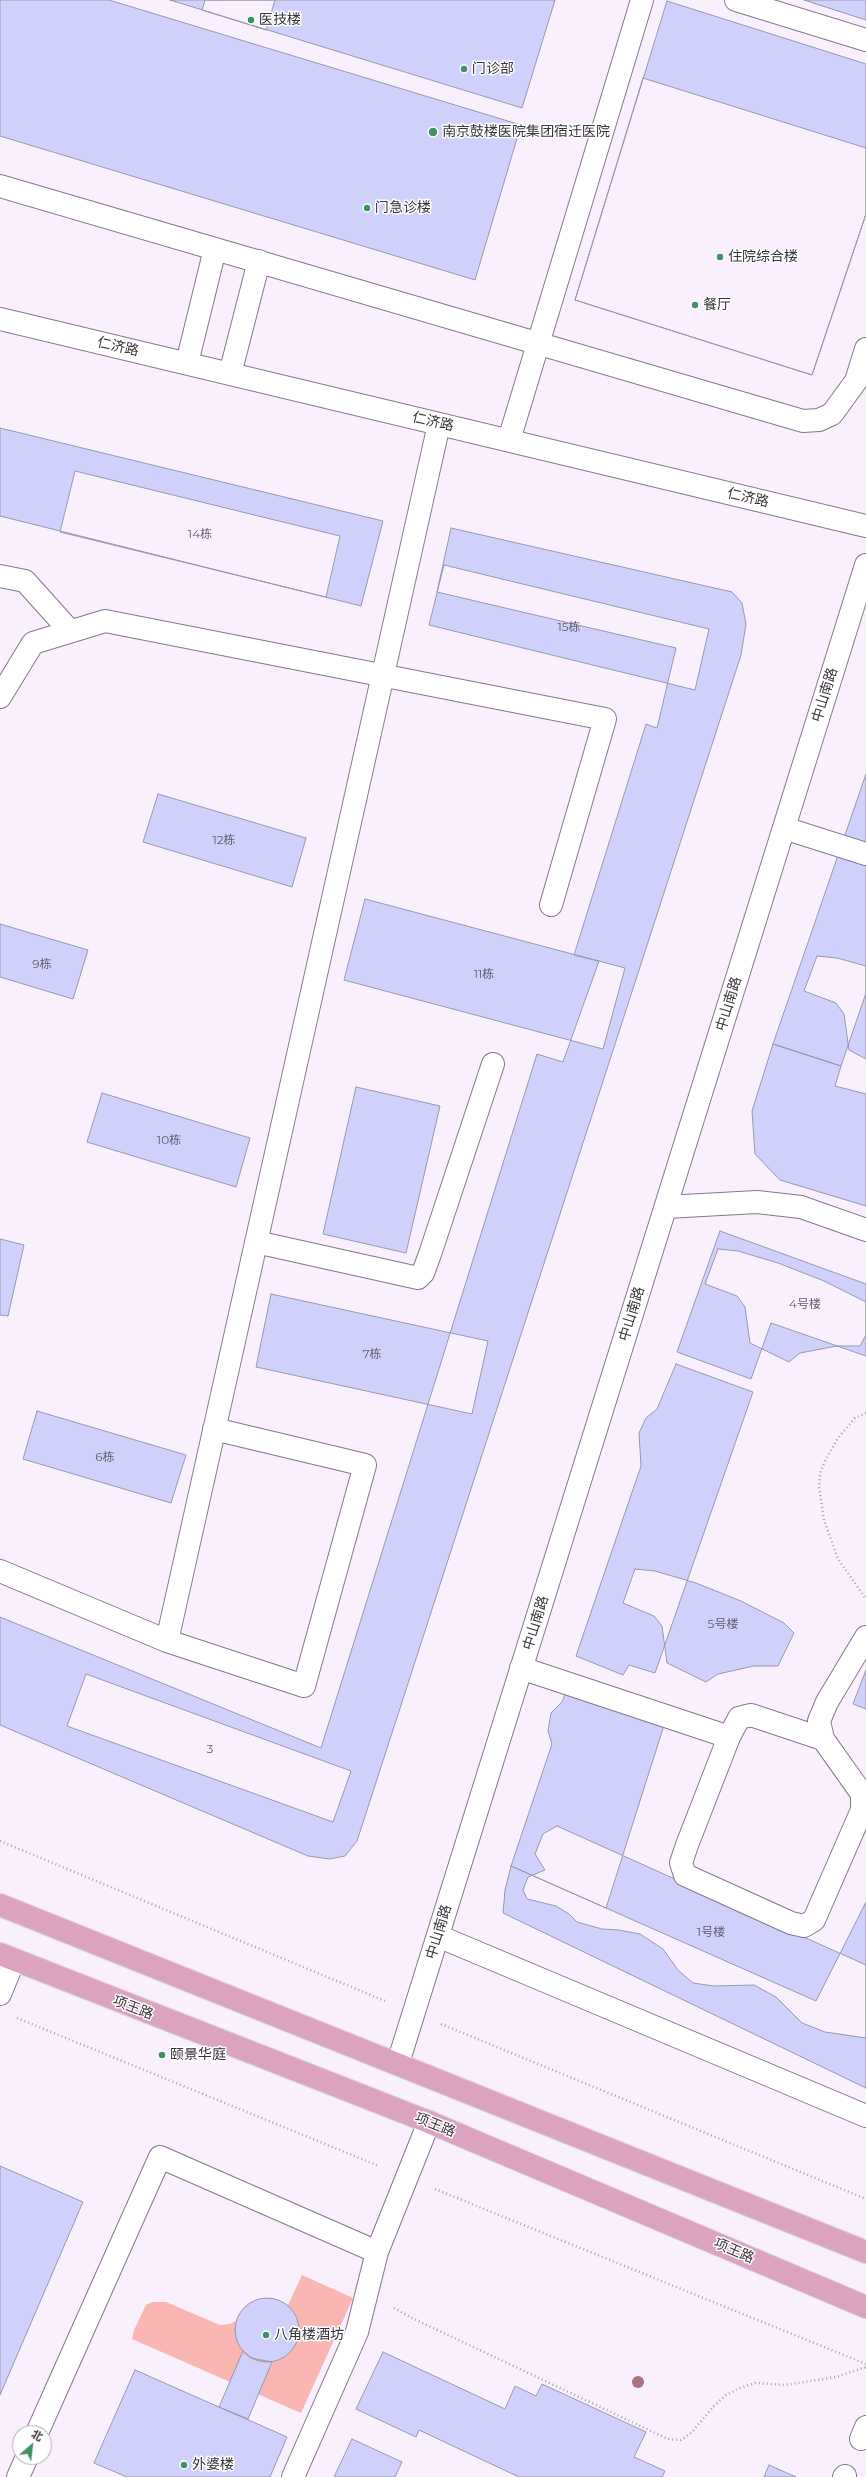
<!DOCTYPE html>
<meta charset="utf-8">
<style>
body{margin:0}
#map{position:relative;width:866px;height:2477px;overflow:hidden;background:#f9effd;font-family:Montserrat,"Noto Sans SC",sans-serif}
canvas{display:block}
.north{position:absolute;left:12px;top:2425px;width:40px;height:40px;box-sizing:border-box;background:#fff;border:1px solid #b0aeb1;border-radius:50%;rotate:28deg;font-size:11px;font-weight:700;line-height:16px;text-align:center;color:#39343b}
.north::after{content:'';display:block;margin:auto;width:14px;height:18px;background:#3e9163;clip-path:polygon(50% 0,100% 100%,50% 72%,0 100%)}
</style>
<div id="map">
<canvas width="866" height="2477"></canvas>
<div class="north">北</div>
</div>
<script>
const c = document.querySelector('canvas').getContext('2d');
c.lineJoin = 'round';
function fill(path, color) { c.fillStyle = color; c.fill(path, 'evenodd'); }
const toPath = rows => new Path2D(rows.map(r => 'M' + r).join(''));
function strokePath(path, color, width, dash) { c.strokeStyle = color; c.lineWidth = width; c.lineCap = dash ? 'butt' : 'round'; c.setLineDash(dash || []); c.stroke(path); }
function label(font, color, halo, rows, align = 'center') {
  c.font = font + ' Montserrat,"Noto Sans SC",sans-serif'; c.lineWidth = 3; c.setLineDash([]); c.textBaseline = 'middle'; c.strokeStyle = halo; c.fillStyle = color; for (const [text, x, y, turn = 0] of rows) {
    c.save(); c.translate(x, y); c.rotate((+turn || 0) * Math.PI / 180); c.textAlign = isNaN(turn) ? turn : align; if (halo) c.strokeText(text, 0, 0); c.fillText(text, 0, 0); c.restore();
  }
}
fill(toPath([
 [302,2275,353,2298,301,2413,132,2339,134,2330,146,2305,152,2302,166,2302,220,2325,230,2324,236,2321,248,2304,258,2299,279,2300,288,2305]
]), '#f9b6b3');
const building = toPath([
 [0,0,109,0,521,125,475,280,0,136,0,0],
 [170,0,555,0,522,108,170,0],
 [205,0,275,0,266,30,202,10,205,0],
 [804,0,866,0,866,20,804,0],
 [667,1,866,64,866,214,812,375,575,300,667,1],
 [643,78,866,148,866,214,812,375,575,300,643,78],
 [0,428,383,521,361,606,0,516,0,428],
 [75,471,340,536,326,597,60,532,75,471],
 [451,528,732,592,742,603,746,624,741,655,357,1841,345,1856,329,1859,308,1856,0,1725,0,1617,321,1748,537,1054,563,1062,599,961,574,955,646,724,657,728,676,648,437,592,451,528],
 [444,565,709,629,695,690,429,625,444,565],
 [866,774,866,993,841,1066,773,1044,866,774],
 [158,794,306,838,292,887,143,842,158,794],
 [365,899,625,968,603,1049,344,980,365,899],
 [0,924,88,950,73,999,0,977,0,924],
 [817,956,837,958,866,966,866,1059,849,1050,844,1014,836,1003,804,991,817,956],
 [773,1044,841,1066,835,1086,866,1094,866,1206,780,1180,755,1154,752,1111,773,1044],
 [356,1087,440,1106,406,1253,323,1234,356,1087],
 [102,1093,250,1138,236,1187,87,1142,102,1093],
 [720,1231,866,1284,866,1356,771,1323,751,1379,677,1352,720,1231],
 [0,1239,24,1245,8,1316,0,1315,0,1239],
 [718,1249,738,1251,778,1263,824,1281,866,1302,866,1335,860,1346,837,1346,800,1353,789,1362,750,1343,745,1307,737,1296,705,1284,718,1249],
 [271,1294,488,1341,472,1414,256,1367,271,1294],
 [676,1364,753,1392,655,1673,629,1665,623,1675,576,1656,641,1466,639,1433,646,1418,657,1409,676,1364],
 [37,1411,186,1455,171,1503,23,1459,37,1411],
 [635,1569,655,1571,696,1583,741,1601,784,1623,794,1633,778,1666,754,1666,718,1674,706,1682,667,1663,662,1626,654,1616,623,1603,635,1569],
 [866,1670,866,1709,853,1704,866,1670],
 [86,1674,351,1771,333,1822,67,1726,86,1674],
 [568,1687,666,1719,606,1908,511,1866,552,1744,548,1731,551,1713,562,1702,568,1687],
 [557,1826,866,1965,866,2038,825,2032,802,2023,776,1997,754,1985,714,1986,693,1983,678,1970,663,1949,640,1934,619,1930,602,1929,577,1922,569,1914,556,1906,527,1899,523,1890,528,1877,545,1870,535,1854,543,1834,557,1826],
 [511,1866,816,2001,866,1902,866,2088,503,1913,505,1890,511,1866],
 [0,2166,83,2202,0,2395,0,2166],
 '235 2330a32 32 0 1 1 64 0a32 32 0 1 1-64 0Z',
 [243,2351,251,2358,272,2362,248,2419,219,2407,243,2351],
 [383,2352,505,2409,515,2386,536,2396,542,2384,646,2432,634,2457,665,2471,662,2477,519,2477,419,2430,416,2437,356,2409,383,2352],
 [135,2370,287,2437,270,2477,127,2477,94,2463,135,2370],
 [352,2439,402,2462,395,2477,334,2477,352,2439],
 [769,2465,796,2477,764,2477,769,2465]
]);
fill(building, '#d0d0fc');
strokePath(building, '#9798aa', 1);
const minor = toPath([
 [736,0,866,40],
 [0,186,803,421,819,420,832,414,856,381,866,349],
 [0,319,866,526],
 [187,363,215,249],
 [230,374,259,261],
 [509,440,642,0],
 [0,576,25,581,70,631],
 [0,697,33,643,105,621,605,719,551,905],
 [784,828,866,854],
 [666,1207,757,1202,801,1207,866,1230],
 [256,1242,418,1278,423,1273,430,1254,493,1064],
 [0,1571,167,1641,439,424],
 [167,1641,304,1686,365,1465,214,1429],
 [521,1668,729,1737],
 [823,1739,751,1715,739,1718,729,1737,687,1845,681,1863,685,1875,791,1923,804,1926,814,1920,862,1810,862,1794,823,1739,819,1721,827,1702,866,1637],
 [438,1936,866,2116],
 [0,1994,14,1960],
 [398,2063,866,565],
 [37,2433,160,2157,377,2252,429,2122],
 [861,2439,866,2427],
 [18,2477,27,2457],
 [293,2477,357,2332,377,2252],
 [844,2477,845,2476]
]);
const major = toPath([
 [0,1905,866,2252],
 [0,1954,429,2122,866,2307]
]);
strokePath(minor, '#847888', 24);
strokePath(major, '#d7d6d8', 24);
strokePath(toPath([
 [866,1413,855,1418,838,1438,825,1461,820,1473,819,1487,824,1520,838,1559,866,1599],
 [0,1841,385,2001],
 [17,2018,379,2166],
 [441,2024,866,2199],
 [435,2189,866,2364],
 [394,2308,412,2318,668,2439,681,2440,691,2433,714,2406,726,2395,740,2388,755,2383,785,2385,836,2377,866,2367]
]), '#a8a0ab', 2.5, [1, 3]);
strokePath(minor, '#fff', 22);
strokePath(major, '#dca3c0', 22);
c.fillStyle = '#ac707e';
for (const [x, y] of [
 [638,2382]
]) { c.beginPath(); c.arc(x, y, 6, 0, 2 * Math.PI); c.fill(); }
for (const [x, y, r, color] of [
 [251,20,4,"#3e9163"],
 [464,69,4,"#3e9163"],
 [433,132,5,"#3e9163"],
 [367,208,4,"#3e9163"],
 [720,257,4,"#3e9163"],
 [695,305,4,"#3e9163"],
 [162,2055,4,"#3e9163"],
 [266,2335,4,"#3e9163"],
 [184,2465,4,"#3e9163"]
]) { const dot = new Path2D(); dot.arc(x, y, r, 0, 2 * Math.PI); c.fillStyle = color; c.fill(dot); strokePath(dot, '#fff', 1.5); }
label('12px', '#5f5b6b', null, [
 ["14栋",200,534],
 ["15栋",569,627],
 ["12栋",224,840],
 ["9栋",42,964],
 ["11栋",484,974],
 ["10栋",169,1140],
 ["4号楼",805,1304],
 ["7栋",372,1354],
 ["6栋",105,1457],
 ["5号楼",723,1624],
 ["3",210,1749],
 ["1号楼",711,1932]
]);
label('14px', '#39343b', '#fff', [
 ["医技楼",259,20],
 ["门诊部",472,69],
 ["南京鼓楼医院集团宿迁医院",442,132],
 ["门急诊楼",375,208],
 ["住院综合楼",728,257],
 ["餐厅",703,305],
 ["颐景华庭",170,2055],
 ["八角楼酒坊",274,2335],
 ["外婆楼",192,2465]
], 'left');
label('14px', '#39343b', '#fff', [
 ["仁济路",118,347,13],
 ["仁济路",433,422,13],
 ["仁济路",748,498,13],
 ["中山南路",825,695,-73],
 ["中山南路",729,1004,-73],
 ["中山南路",632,1314,-73],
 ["中山南路",536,1623,-73],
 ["中山南路",439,1932,-73],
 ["项王路",133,2008,21],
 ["项王路",435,2125,22],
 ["项王路",734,2251,23]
]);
</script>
